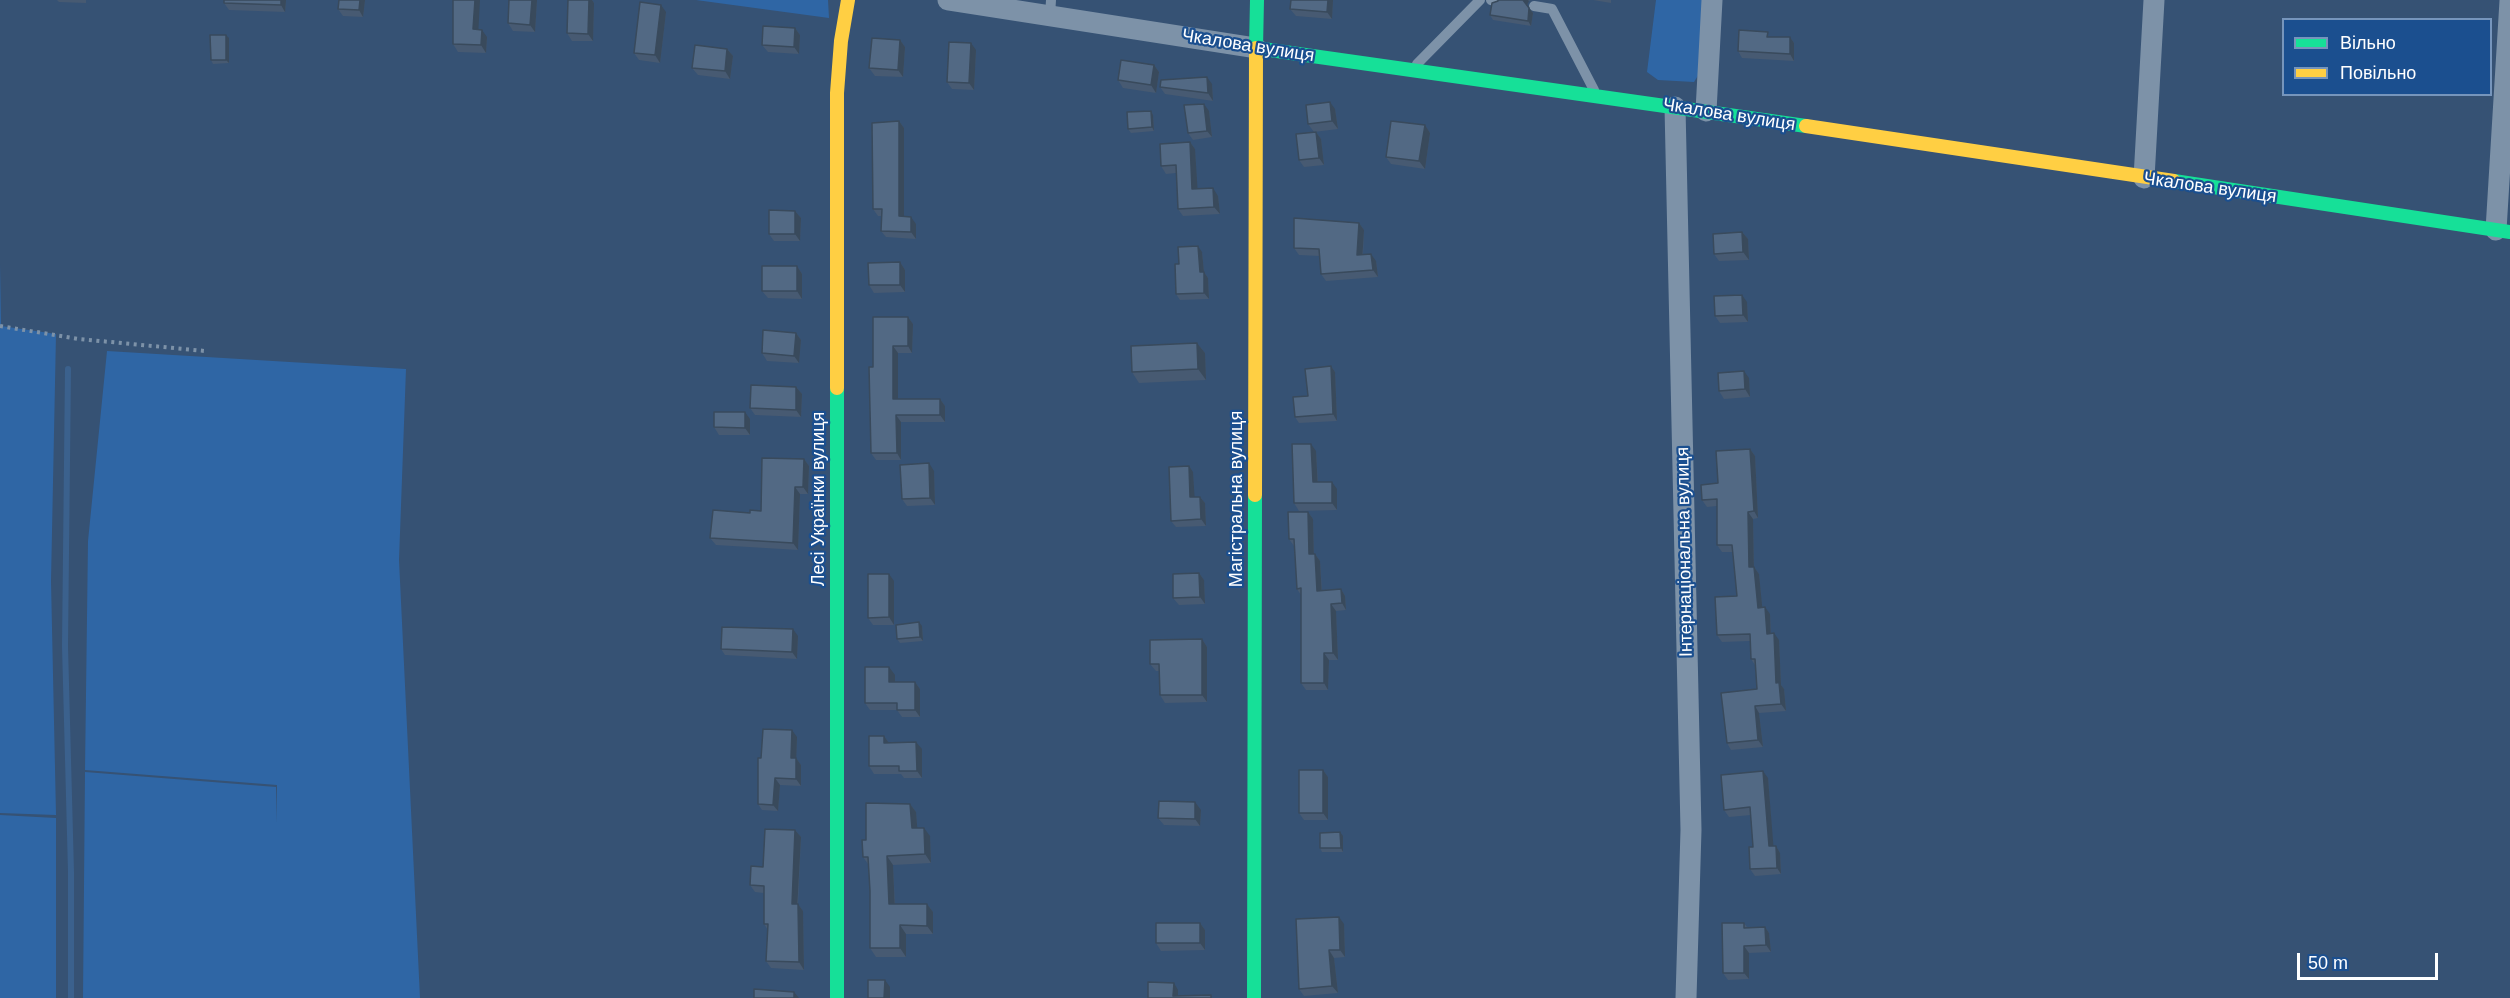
<!DOCTYPE html>
<meta charset="utf-8">
<style>
body{margin:0}
#map{position:relative;width:2510px;height:998px;overflow:hidden;background:#365274;font-family:Arial,sans-serif}
canvas{display:block}
.legend{position:absolute;left:2282px;top:18px;width:210px;height:78px;box-sizing:border-box;background:#1b4f8f;border:2px solid #7695bc;margin:0;padding:8px 10px;list-style:none;font-size:18px;color:#fff}
.legend li{display:flex;align-items:center;gap:12px;height:30px}
.legend b{width:30px;border:2px solid #7695bc}
.scale{position:absolute;left:2297px;top:953px;width:141px;height:27px;box-sizing:border-box;border:3px solid #fff;border-top:0;padding-left:8px;font-size:18px;line-height:21px;white-space:nowrap;color:#fff;-webkit-text-stroke:4px #1b4f8f;paint-order:stroke}
</style>
<div id="map">
<canvas width="2510" height="998"></canvas>
<ul class="legend">
<li><b style="height:8px;background:#16e098"></b>Вільно</li>
<li><b style="height:8px;background:#ffcf43"></b>Повільно</li>
</ul>
<div class="scale">50 m</div>
</div>
<script>
const c = document.querySelector('canvas').getContext('2d');
c.lineJoin = 'round';
function fill(path, color) { c.fillStyle = color; c.fill(path, 'evenodd'); }
const toPath = rows => new Path2D(rows.map(r => 'M' + r).join(''));
function strokePath(path, color, width, dash) { c.strokeStyle = color; c.lineWidth = width; c.lineCap = dash ? 'butt' : 'round'; c.setLineDash(dash || []); c.stroke(path); }
function label(font, color, halo, rows, align = 'center') {
  c.font = font + ' Arial,sans-serif'; c.lineWidth = 4.5; c.setLineDash([]); c.textBaseline = 'middle'; c.strokeStyle = halo; c.fillStyle = color; for (const [text, x, y, turn = 0] of rows) {
    c.save(); c.translate(x, y); c.rotate((+turn || 0) * Math.PI / 180); c.textAlign = isNaN(turn) ? turn : align; if (halo) c.strokeText(text, 0, 0); c.fillText(text, 0, 0); c.restore();
  }
}
fill(toPath([
 [696,0,828,0,829,18],
 [1656,0,1705,0,1699,74,1694,82,1658,80,1647,72],
 [0,264,1,326,56,334,51,581,56,815,0,813],
 [107,351,406,369,399,560,420,998,83,998,85,772,276,787,277,823,277,785,85,770,88,541],
 [0,815,56,818,56,998,0,998]
]), '#2f66a5');
strokePath(toPath([
 [68,369,65,646,71,872,71,998]
]), '#3b618d', 6);
strokePath(toPath([
 [0,326,79,339,205,351]
]), '#7d92a8', 4, [3, 4.5]);
strokePath(toPath([
 [1491,0,1496,1],
 [1534,6,1552,9,1594,90],
 [1050,16,1051,0],
 [1417,64,1480,0]
]), '#7d92a8', 10);
strokePath(toPath([
 [948,0,1256,48],
 [1675,107,1691,830,1686,998],
 [1706,111,1712,0],
 [2144,178,2154,0],
 [2496,230,2510,1]
]), '#7d92a8', 21);
strokePath(toPath([
 [1257,0,1256,48,1806,126],
 [2174,181,2510,232],
 [837,388,837,998],
 [1254,998,1255,495]
]), '#16e098', 14);
strokePath(toPath([
 [1806,126,2174,181],
 [837,388,837,93,841,41,848,0],
 [1255,495,1256,48]
]), '#ffcf43', 14);
fill(toPath([
 [57,0,86,0,86,3,59,2],
 [286,0,285,12,229,10,224,3],
 [339,0,365,0,363,17,343,16,338,9],
 [509,0,537,0,535,32,513,31,508,23],
 [568,0,592,0,594,3,593,41,572,41,567,33],
 [1333,0,1332,19,1296,16,1290,9],
 [1498,0,1531,0,1529,1,1527,5,1533,13,1531,26,1493,20,1490,15],
 [1593,0,1611,0,1611,3],
 [666,12,660,63,639,60,634,53],
 [795,28,800,35,799,54,768,52,762,45],
 [479,30,487,37,486,53,458,52,453,44],
 [1790,37,1794,43,1794,61,1742,58,1738,51],
 [229,38,229,63,213,64,211,60],
 [900,40,905,47,903,77,875,76,869,68],
 [727,49,733,56,730,79,698,75,692,68],
 [976,50,974,90,952,89,947,82],
 [1154,65,1159,72,1156,93,1123,88,1118,80],
 [1212,84,1213,101,1165,94,1160,87],
 [1335,109,1338,129,1314,132,1308,124],
 [1151,111,1153,115,1154,131,1131,133,1128,129],
 [1209,111,1212,137,1193,140,1188,133],
 [899,121,904,128,904,217,916,224,916,239,886,237,881,231,882,216,878,216,873,209],
 [1425,125,1430,133,1425,169,1391,164,1386,157],
 [1316,132,1321,139,1324,165,1304,167,1299,160],
 [1190,142,1195,149,1197,189,1218,196,1220,214,1183,216,1178,209,1176,173,1166,174,1161,166],
 [795,211,801,218,800,241,774,241,769,234],
 [1359,223,1364,230,1363,255,1376,261,1378,277,1326,281,1321,274,1320,256,1299,255,1294,248],
 [1742,232,1748,239,1749,260,1719,261,1714,254],
 [1202,252,1204,272,1208,278,1209,299,1180,300,1176,294,1179,264],
 [900,262,905,270,905,292,874,293,869,285],
 [797,266,802,274,802,299,768,298,762,291],
 [1747,302,1748,322,1720,323,1715,316],
 [908,317,913,324,912,353,898,353,898,399,940,399,945,406,945,422,901,422,901,460,876,460,871,453,873,367],
 [796,333,801,340,799,363,767,361,762,353],
 [1197,343,1205,353,1206,380,1139,383,1132,372],
 [1331,366,1335,372,1337,421,1299,423,1295,417,1308,396],
 [1749,378,1750,397,1724,399,1719,391],
 [796,387,802,394,801,417,755,415,750,408],
 [750,419,750,435,719,435,714,427],
 [1750,449,1755,456,1758,518,1753,519,1754,567,1759,574,1762,608,1770,614,1771,634,1779,640,1781,685,1784,689,1786,711,1759,713,1763,747,1731,750,1727,743,1757,689,1755,665,1751,659,1750,641,1722,642,1717,635,1737,596,1733,552,1722,552,1717,545,1717,506,1707,507,1702,500],
 [1316,451,1318,482,1337,489,1337,510,1299,511,1294,503],
 [804,459,809,466,808,494,800,494,798,550,716,545,710,538,750,513,761,511],
 [934,471,935,505,907,506,902,499],
 [1193,472,1194,497,1200,497,1205,503,1206,526,1176,527,1171,521],
 [1308,512,1313,519,1314,554,1315,554,1320,561,1322,590,1341,589,1345,596,1346,610,1336,611,1338,660,1329,660,1328,690,1306,690,1301,683,1301,595,1297,589,1294,546,1289,539],
 [1199,573,1204,580,1205,604,1179,605,1173,598],
 [894,581,894,625,873,625,868,618],
 [922,626,923,641,900,643,897,639],
 [798,636,797,659,725,655,721,649],
 [1202,639,1207,647,1207,702,1165,703,1160,695,1159,671,1156,671,1150,664],
 [895,675,895,682,915,682,920,689,920,717,902,717,897,710,870,710,865,703],
 [884,736,889,743,922,749,922,778,904,778,901,774,874,774,869,766],
 [797,737,796,758,801,765,801,786,780,785,778,811,762,810,758,804,761,758],
 [1323,770,1328,777,1328,820,1304,820,1299,813],
 [1768,778,1773,846,1776,846,1780,853,1781,874,1755,876,1750,869,1753,847,1751,815,1729,817,1724,810],
 [910,804,916,812,917,828,930,836,931,863,893,865,895,904,927,904,933,912,933,934,906,934,906,957,876,957,870,948,870,891,868,864,863,857,866,840],
 [1201,810,1200,826,1164,825,1158,818],
 [795,830,801,837,798,904,803,911,804,970,771,968,766,961,768,930,764,924,764,893,755,892,750,885,763,867],
 [1343,836,1343,852,1322,852,1320,848],
 [1200,923,1205,930,1205,950,1161,951,1156,943],
 [1744,923,1747,927,1765,927,1769,933,1771,952,1749,953,1749,979,1728,980,1723,973],
 [1344,924,1345,957,1334,958,1338,993,1304,996,1299,989]
]), '#475a72');
fill(toPath([
 [281,0,286,0,285,12,281,5],
 [360,0,365,0,363,17,359,10],
 [475,0,480,0,478,37,473,29],
 [532,0,537,0,535,32,530,25],
 [589,0,592,0,594,3,593,41,588,34],
 [1328,0,1333,0,1332,19,1327,12],
 [1523,0,1528,0,1529,1,1527,5],
 [661,5,666,12,660,63,655,55],
 [1529,8,1533,13,1531,26,1528,21],
 [795,28,800,35,799,54,794,47],
 [482,30,487,37,486,53,481,45],
 [226,35,229,38,229,63,226,60],
 [1790,37,1794,43,1794,61,1790,54],
 [900,40,905,47,903,77,898,70],
 [971,43,976,50,974,90,969,83],
 [727,49,733,56,730,79,725,71],
 [1154,65,1159,72,1156,93,1151,85],
 [1207,77,1212,84,1213,101,1208,93],
 [1330,102,1335,109,1338,129,1332,121],
 [1204,104,1209,111,1212,137,1207,131],
 [1151,111,1153,115,1154,131,1152,127],
 [899,121,904,128,904,223,899,216],
 [1425,125,1430,133,1425,169,1419,161],
 [1316,132,1321,139,1324,165,1319,158],
 [1190,142,1195,149,1198,196,1192,189],
 [1213,188,1218,196,1220,214,1214,207],
 [795,211,801,218,800,241,795,234],
 [911,217,916,224,916,239,911,232],
 [1359,223,1364,230,1362,262,1357,255],
 [1742,232,1748,239,1749,260,1743,252],
 [1198,246,1202,252,1204,272,1208,278,1209,299,1204,293,1200,272],
 [1371,254,1376,261,1378,277,1373,270],
 [900,262,905,270,905,292,900,285],
 [797,266,802,274,802,299,797,291],
 [1742,295,1747,302,1748,322,1743,315],
 [908,317,913,324,912,353,908,346],
 [796,333,801,340,799,363,794,356],
 [1197,343,1205,353,1206,380,1198,369],
 [893,346,898,353,898,406,893,399],
 [1331,366,1335,372,1337,421,1333,414],
 [1744,371,1749,378,1750,397,1745,389],
 [796,387,802,394,801,417,796,410],
 [940,399,945,406,945,422,940,415],
 [745,412,750,419,750,435,745,428],
 [896,415,901,422,901,460,897,453],
 [1311,444,1316,451,1318,489,1313,482],
 [1750,449,1755,456,1758,518,1754,511],
 [804,459,809,466,808,494,803,487],
 [929,463,934,471,935,505,930,498],
 [1189,466,1193,472,1195,504,1190,497],
 [1332,482,1337,489,1337,510,1332,503],
 [795,487,800,494,798,550,793,543],
 [1200,497,1205,503,1206,526,1201,519],
 [1308,512,1313,519,1314,561,1309,554],
 [1748,512,1753,519,1754,574,1749,567],
 [1315,554,1320,561,1322,597,1317,591],
 [1754,567,1759,574,1763,615,1758,608],
 [1199,573,1204,580,1205,604,1200,597],
 [889,574,894,581,894,625,889,617],
 [1341,589,1345,596,1346,610,1342,603],
 [1331,604,1336,611,1338,660,1333,653],
 [1765,607,1770,614,1771,641,1767,634],
 [919,622,922,626,923,641,920,637],
 [793,629,798,636,797,659,792,652],
 [1774,633,1779,640,1781,685,1784,689,1786,711,1781,704,1776,683],
 [1202,639,1207,647,1207,702,1202,695],
 [1324,653,1329,660,1328,690,1324,683],
 [889,667,895,675,895,690,889,682],
 [915,682,920,689,920,717,915,710],
 [1755,706,1759,713,1763,747,1758,740],
 [792,730,797,737,796,765,791,758],
 [884,736,889,743,884,743],
 [916,742,922,749,922,778,917,771],
 [796,758,801,765,801,786,796,779],
 [1323,770,1328,777,1328,820,1323,813],
 [1763,771,1768,778,1774,853,1769,846],
 [775,778,780,785,778,811,773,805],
 [1195,802,1201,810,1200,826,1195,819],
 [910,804,916,812,918,837,912,828],
 [924,828,930,836,931,863,925,854],
 [795,830,801,837,797,911,792,904],
 [1340,832,1343,836,1343,852,1341,848],
 [1776,846,1780,853,1781,874,1777,868],
 [887,856,893,865,895,912,889,904],
 [798,904,803,911,804,970,799,962],
 [927,904,933,912,933,934,927,926],
 [1339,917,1344,924,1345,957,1340,950],
 [1200,923,1205,930,1205,950,1200,943],
 [900,925,906,934,906,957,900,948],
 [1765,927,1769,933,1771,952,1766,945],
 [1744,946,1749,953,1749,979,1744,973],
 [1329,950,1334,958,1338,993,1332,986],
 [885,980,890,987,890,998,884,998],
 [1174,983,1178,990,1178,998,1173,996],
 [794,992,799,998,794,998]
]), '#394a5c');
const building = toPath([
 [224,0,281,0,281,5,224,3,224,0],
 [339,0,360,0,359,10,338,9,339,0],
 [453,0,475,0,473,29,482,30,481,45,453,44,453,0],
 [509,0,532,0,530,25,508,23,509,0],
 [568,0,589,0,588,34,567,33,568,0],
 [1291,0,1328,0,1327,12,1290,9,1291,0],
 [1498,0,1523,0,1529,8,1528,21,1490,15,1492,3,1498,1,1498,0],
 [640,2,661,5,655,55,634,53,640,2],
 [763,26,795,28,794,47,762,45,763,26],
 [1739,30,1768,32,1767,37,1790,37,1790,54,1738,51,1739,30],
 [210,35,226,35,226,60,211,60,210,35],
 [872,38,900,40,898,70,869,68,872,38],
 [949,42,971,43,969,83,947,82,949,42],
 [695,45,727,49,725,71,692,68,695,45],
 [1121,60,1154,65,1151,85,1118,80,1121,60],
 [1207,77,1208,93,1160,87,1161,80,1207,77],
 [1330,102,1332,121,1308,124,1306,105,1330,102],
 [1204,104,1207,131,1188,133,1184,105,1204,104],
 [1151,111,1152,127,1128,129,1127,112,1151,111],
 [899,121,899,216,911,217,911,232,881,231,882,209,873,209,872,123,899,121],
 [1391,121,1425,125,1419,161,1386,157,1391,121],
 [1316,132,1319,158,1299,160,1296,134,1316,132],
 [1190,142,1192,189,1213,188,1214,207,1178,209,1176,165,1161,166,1160,144,1190,142],
 [769,210,795,211,795,234,769,234,769,210],
 [1294,218,1359,223,1357,255,1371,254,1373,270,1321,274,1319,249,1294,248,1294,218],
 [1742,232,1743,252,1714,254,1713,234,1742,232],
 [1198,246,1200,272,1204,272,1204,293,1176,294,1175,264,1179,264,1178,247,1198,246],
 [900,262,900,285,869,285,868,263,900,262],
 [762,266,797,266,797,291,762,291,762,266],
 [1742,295,1743,315,1715,316,1714,296,1742,295],
 [873,317,908,317,908,346,893,346,893,399,940,399,940,415,896,415,897,453,871,453,869,367,873,367,873,317],
 [763,330,796,333,794,356,762,353,763,330],
 [1197,343,1198,369,1132,372,1131,346,1197,343],
 [1331,366,1333,414,1295,417,1293,397,1308,396,1305,369,1331,366],
 [1744,371,1745,389,1719,391,1718,373,1744,371],
 [751,385,796,387,796,410,750,408,751,385],
 [714,412,745,412,745,428,714,427,714,412],
 [1292,444,1311,444,1313,482,1332,482,1332,503,1294,503,1292,444],
 [1750,449,1754,511,1748,512,1749,567,1754,567,1758,608,1765,607,1767,634,1774,633,1776,683,1779,682,1781,704,1755,706,1758,740,1727,743,1721,693,1757,689,1755,659,1751,659,1750,634,1717,635,1715,597,1737,596,1732,545,1717,545,1717,499,1702,500,1701,485,1718,483,1716,451,1750,449],
 [762,458,804,459,803,487,795,487,793,543,710,538,713,510,750,513,750,510,761,511,762,458],
 [929,463,930,498,902,499,900,465,929,463],
 [1189,466,1190,497,1200,497,1201,519,1171,521,1169,467,1189,466],
 [1288,512,1308,512,1309,554,1315,554,1317,591,1341,589,1342,603,1331,604,1333,653,1324,653,1324,683,1301,683,1301,588,1297,589,1294,539,1289,539,1288,512],
 [1199,573,1200,597,1173,598,1173,574,1199,573],
 [868,574,889,574,889,617,868,618,868,574],
 [919,622,920,637,897,639,896,625,919,622],
 [722,627,793,629,792,652,721,649,722,627],
 [1202,639,1202,695,1160,695,1159,664,1150,664,1150,640,1202,639],
 [865,667,889,667,889,682,915,682,915,710,897,710,897,703,865,703,865,667],
 [763,729,792,730,791,758,796,758,796,779,775,778,773,805,758,804,758,758,761,758,763,729],
 [869,736,884,736,884,743,916,742,917,771,899,771,899,766,869,766,869,736],
 [1299,770,1323,770,1323,813,1299,813,1299,770],
 [1763,771,1769,846,1776,846,1777,868,1750,869,1749,847,1753,847,1750,807,1724,810,1721,775,1763,771],
 [1159,801,1195,802,1195,819,1158,818,1159,801],
 [866,803,910,804,912,828,924,828,925,854,887,856,889,904,927,904,927,926,900,925,900,948,870,948,870,891,868,857,863,857,862,840,866,840,866,803],
 [765,829,795,830,792,904,798,904,799,962,766,961,768,924,764,924,764,886,750,885,751,866,763,867,765,829],
 [1340,832,1341,848,1320,848,1320,833,1340,832],
 [1339,917,1340,950,1329,950,1332,986,1299,989,1296,919,1339,917],
 [1156,923,1200,923,1200,943,1156,943,1156,923],
 [1722,923,1744,923,1744,928,1765,927,1766,945,1744,946,1744,973,1723,973,1722,923],
 [868,980,885,980,884,998,868,998,868,980],
 [1148,982,1174,983,1173,996,1211,995,1211,998,1148,998,1148,982],
 [754,989,794,992,794,998,754,998,754,989]
]);
fill(building, '#526984');
strokePath(building, '#394a5c', 1.5);
label('18px', '#fff', '#1b4f8f', [
 ["Чкалова вулиця",1248,46,9],
 ["Чкалова вулиця",1729,115,9],
 ["Чкалова вулиця",2210,188,8],
 ["Лесі Українки вулиця",819,499,-90],
 ["Магістральна вулиця",1237,499,-90],
 ["Інтернаціональна вулиця",1685,552,-91]
]);
</script>
